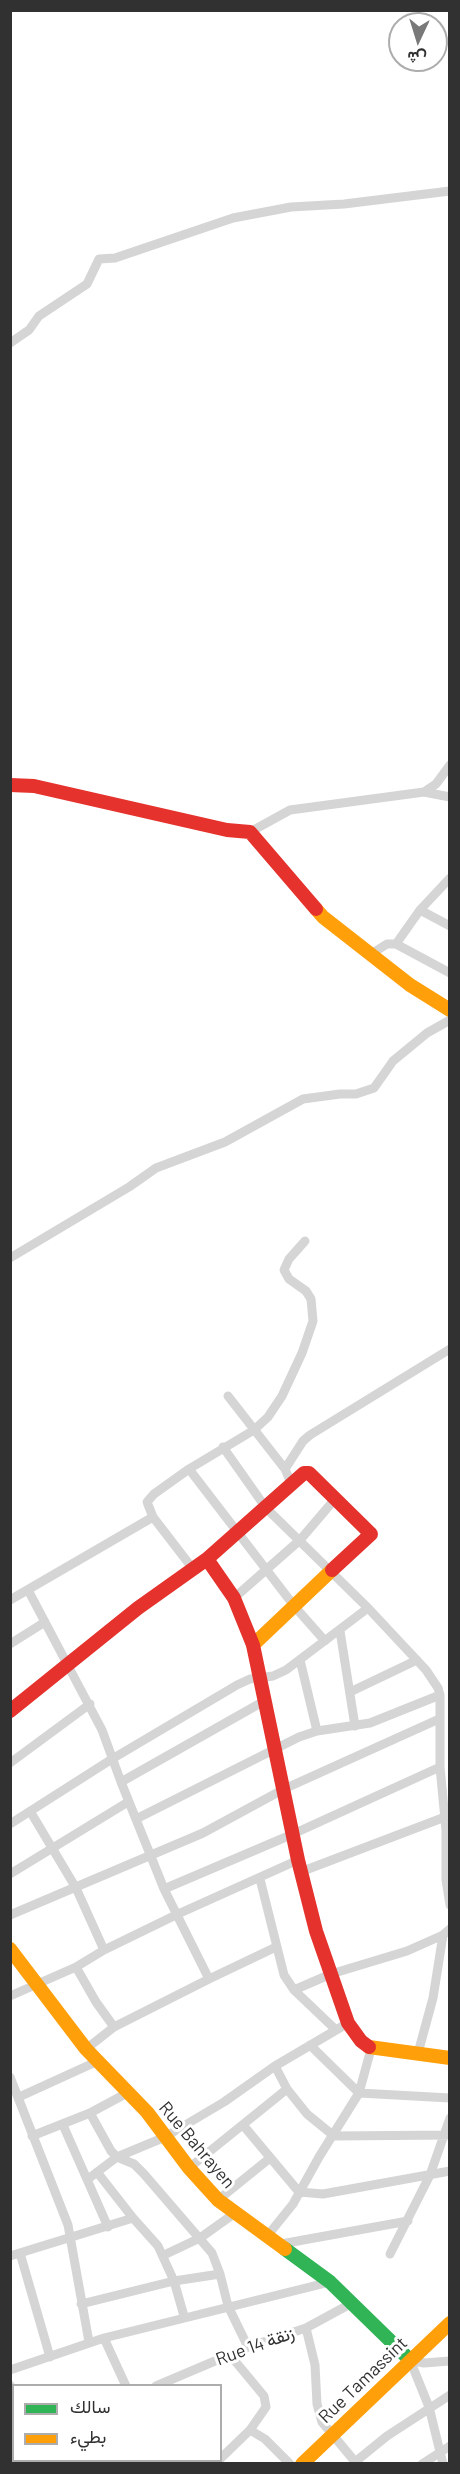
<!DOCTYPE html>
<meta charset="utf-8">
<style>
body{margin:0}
#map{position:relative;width:460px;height:2474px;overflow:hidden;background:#fff;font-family:Barlow,Vazirmatn,sans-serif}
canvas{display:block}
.frame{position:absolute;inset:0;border:12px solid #313131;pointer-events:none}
.legend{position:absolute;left:12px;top:2384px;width:210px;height:78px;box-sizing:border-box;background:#fff;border:2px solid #adadad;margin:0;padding:8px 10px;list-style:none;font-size:18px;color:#313131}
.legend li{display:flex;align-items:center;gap:12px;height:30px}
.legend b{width:30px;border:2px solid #adadad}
.north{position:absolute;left:388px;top:12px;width:60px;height:60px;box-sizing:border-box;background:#fff;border:2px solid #adadad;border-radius:50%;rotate:184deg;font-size:16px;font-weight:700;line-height:24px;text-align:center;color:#313131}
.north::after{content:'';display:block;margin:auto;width:21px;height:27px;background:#797979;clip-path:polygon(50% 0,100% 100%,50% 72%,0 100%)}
</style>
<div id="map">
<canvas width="460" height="2474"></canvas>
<div class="frame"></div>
<ul class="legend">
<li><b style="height:8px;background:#30b455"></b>سالك</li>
<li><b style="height:8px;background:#ff9f0a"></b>بطيء</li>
</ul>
<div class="north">ش</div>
</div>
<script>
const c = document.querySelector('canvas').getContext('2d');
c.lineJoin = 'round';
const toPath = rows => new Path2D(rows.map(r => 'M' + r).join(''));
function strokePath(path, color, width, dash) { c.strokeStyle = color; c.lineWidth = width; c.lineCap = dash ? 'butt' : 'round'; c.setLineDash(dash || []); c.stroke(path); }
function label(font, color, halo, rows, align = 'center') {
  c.font = font + ' Barlow,Vazirmatn,sans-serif'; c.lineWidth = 6; c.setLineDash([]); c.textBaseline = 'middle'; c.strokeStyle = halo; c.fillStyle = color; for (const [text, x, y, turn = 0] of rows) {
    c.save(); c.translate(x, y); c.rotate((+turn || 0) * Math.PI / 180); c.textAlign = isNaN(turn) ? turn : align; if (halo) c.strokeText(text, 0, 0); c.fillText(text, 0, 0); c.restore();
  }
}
strokePath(toPath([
 [10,343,29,330,39,316,87,284,99,259,115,258,233,218,291,207,344,204,450,191],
 [424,792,450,797],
 [250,832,290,810,424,792,436,784,450,765],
 [420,910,450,878],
 [396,944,420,910,450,926],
 [371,954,387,944,396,944,450,973],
 [10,1258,129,1187,156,1168,225,1142,303,1099,340,1094,356,1094,374,1088,393,1061,427,1033,450,1020],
 [228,1396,285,1469,291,1483],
 [223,1447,266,1508,368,1608,426,1670,438,1688,440,1695,440,1767,446,1830,446,1880,450,1905],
 [189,1469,295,1607,325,1641],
 [285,1469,303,1441,310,1435,450,1349],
 [193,1569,153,1517,147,1502,154,1494,189,1469,254,1430,268,1417,282,1396,302,1353,313,1321,311,1299,306,1291,289,1279,284,1270,289,1259,305,1241],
 [28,1590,102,1730,121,1782,164,1889,209,1979],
 [234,1598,300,1540,335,1499],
 [10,1600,153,1517],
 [340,1631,355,1726],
 [10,1644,45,1622],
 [300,1660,317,1731],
 [350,1692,417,1660],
 [10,1763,90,1704],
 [121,1782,266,1700],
 [30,1811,76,1888,104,1950],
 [136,1819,299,1737,317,1731,370,1723,440,1695],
 [10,1824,112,1759,237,1685,250,1679,273,1676,286,1670,368,1608],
 [303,1871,445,1817],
 [10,1874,128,1802],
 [260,1879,284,1975,294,1990,335,2029],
 [164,1889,293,1834,440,1767],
 [10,1915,203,1833,284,1789,439,1719],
 [76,1967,96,2002,114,2027],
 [294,1990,331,1974,407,1951,443,1935,450,1929],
 [10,1996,76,1967,104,1950,178,1914,298,1860],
 [310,2045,359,2093,450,2098],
 [86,2049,114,2027,209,1979,276,1947],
 [418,2053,433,1998,443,1935],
 [275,2066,287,2089,307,2114,334,2136,450,2135],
 [10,2077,68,2225,89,2342],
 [19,2097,98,2061],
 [90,2113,111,2151,117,2157,134,2164,144,2174,212,2253,220,2274,228,2306,248,2347],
 [63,2125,108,2227],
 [243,2125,299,2192,323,2194,450,2171],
 [32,2136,90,2113,129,2092],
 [189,2168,287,2089],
 [97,2172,133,2218,158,2246,174,2281,184,2316],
 [88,2179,117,2157,165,2137,224,2102,275,2066,348,2023],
 [218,2200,270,2158],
 [268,2235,293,2204,319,2157,359,2093,371,2049],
 [281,2244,408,2221],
 [20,2253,50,2357],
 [390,2254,430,2175,450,2118],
 [164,2255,200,2238,235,2213],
 [10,2256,133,2218],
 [81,2304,174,2281,220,2274],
 [306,2328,315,2365,317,2404,322,2422,357,2464],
 [104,2338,126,2386],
 [410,2360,429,2407,443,2464],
 [410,2360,424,2363,450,2361],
 [10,2370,104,2338,330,2282],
 [10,2385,14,2397],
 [156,2386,248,2347,306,2328,352,2303],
 [250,2430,265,2439,290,2464],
 [10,2445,14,2444],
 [220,2459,250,2430,266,2407,264,2396,230,2355],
 [117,2460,117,2464],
 [156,2460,157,2464],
 [355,2462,387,2436,450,2395],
 [422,2464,450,2446]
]), '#d5d5d5', 9);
strokePath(toPath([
 [285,2249,330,2282,410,2360]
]), '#30b455', 14);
strokePath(toPath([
 [316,909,323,917,410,985,450,1010],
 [253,1645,332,1570],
 [10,1949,86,2049,147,2112,189,2168,218,2200,285,2249],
 [369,2047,450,2058],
 [302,2464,450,2323]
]), '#ff9f0a', 14);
strokePath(toPath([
 [10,785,34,786,227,830,250,832,316,909],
 [207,1559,234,1598,253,1645,298,1860,316,1931,348,2023,361,2041,369,2047],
 [10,1711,138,1608,207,1559,304,1473,309,1473,371,1534,332,1570]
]), '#e5322d', 14);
label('18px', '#313131', '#fff', [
 ["Rue Bahrayen",197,2145,50],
 ["Rue 14 زنقة",255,2346,-20],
 ["Rue Tamassint",363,2380,-44]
]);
</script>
